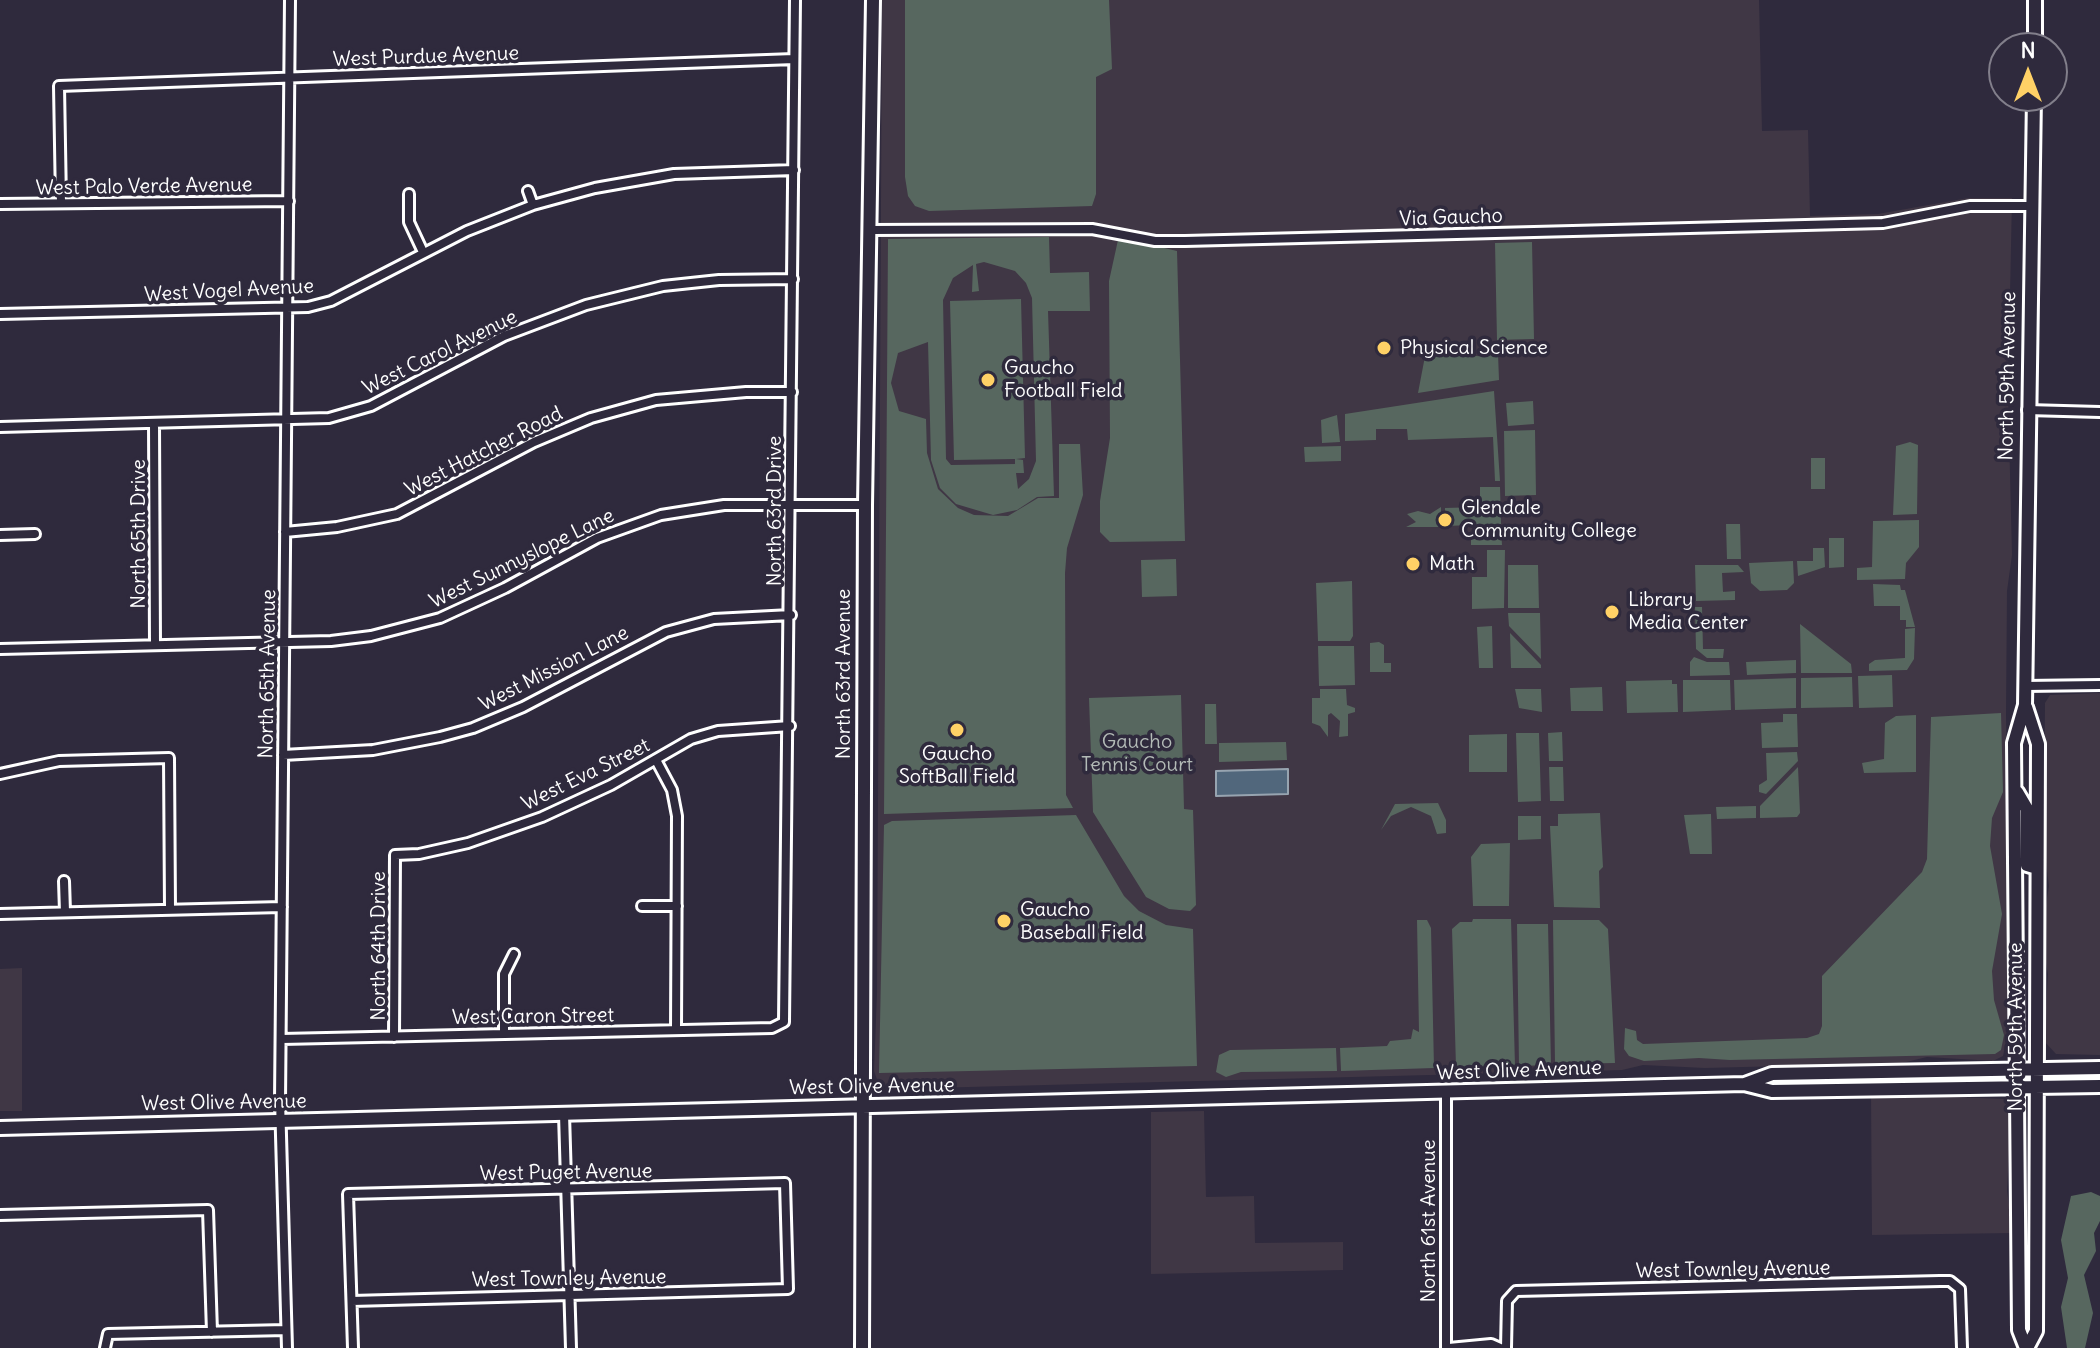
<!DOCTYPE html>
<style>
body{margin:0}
#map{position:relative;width:2100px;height:1348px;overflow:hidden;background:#2f2a3d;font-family:Delius,sans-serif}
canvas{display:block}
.north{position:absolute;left:1988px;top:32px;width:80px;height:80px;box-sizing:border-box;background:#2f2a3d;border:2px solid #827f8b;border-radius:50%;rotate:0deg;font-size:22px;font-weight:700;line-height:32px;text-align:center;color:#fff}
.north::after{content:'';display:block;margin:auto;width:28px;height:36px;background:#ffd166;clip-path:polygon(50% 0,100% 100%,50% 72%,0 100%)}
</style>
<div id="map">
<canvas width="2100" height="1348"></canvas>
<div class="north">N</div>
</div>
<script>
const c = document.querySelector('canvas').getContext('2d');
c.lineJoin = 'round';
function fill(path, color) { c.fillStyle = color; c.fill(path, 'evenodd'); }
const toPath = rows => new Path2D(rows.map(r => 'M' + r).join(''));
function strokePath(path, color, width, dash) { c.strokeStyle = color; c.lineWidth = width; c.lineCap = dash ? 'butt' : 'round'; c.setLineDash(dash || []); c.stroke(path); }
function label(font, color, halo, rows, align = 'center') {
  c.font = font + ' Delius,sans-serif'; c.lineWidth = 7; c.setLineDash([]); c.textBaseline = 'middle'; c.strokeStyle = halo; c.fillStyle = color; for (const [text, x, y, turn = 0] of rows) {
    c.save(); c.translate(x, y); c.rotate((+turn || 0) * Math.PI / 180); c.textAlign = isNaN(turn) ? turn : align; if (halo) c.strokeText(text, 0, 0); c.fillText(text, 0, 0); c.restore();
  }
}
fill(toPath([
 [882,0,1759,0,1762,131,1808,130,1810,216,1878,214,1968,198,2012,198,2008,392,2012,555,2007,591,2006,715,2009,927,2007,1037,2003,1056,1993,1061,1927,1057,1902,1063,1705,1068,1643,1065,1622,1070,892,1089,879,1085,874,1071,877,993],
 [2100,693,2100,1055,2056,1054,2044,1041,2048,974,2044,953,2044,917,2049,886,2044,848,2045,703,2050,695],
 [22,968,22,1111,0,1111,0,969],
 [1871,1094,2006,1099,2011,1112,2007,1191,2013,1233,1872,1235],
 [1204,1111,1206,1197,1254,1196,1255,1243,1343,1242,1343,1270,1151,1274,1151,1112]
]), '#403745');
fill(toPath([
 [905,0,1109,0,1112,69,1096,77,1096,194,1092,206,929,211,915,206,908,196,905,177],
 [1049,237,1050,273,1089,272,1090,311,1048,311,1054,496,1037,497,1017,510,993,515,956,504,940,488,931,460,928,342,898,353,891,383,899,411,926,419,927,453,938,489,958,508,974,515,1008,516,1038,498,1059,498,1059,444,1080,444,1083,495,1067,548,1065,573,1066,795,1073,808,884,814,888,239],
 [984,262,1015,271,1026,283,1032,298,1036,461,1029,479,1018,489,1016,473,1024,473,1023,460,1016,459,1025,458,1021,299,950,301,954,460,1015,459,1015,464,951,465,946,459,943,300,953,278,973,265,972,292,979,291,976,264],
 [1122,238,1177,251,1185,541,1110,542,1100,532,1100,501,1110,438,1109,281,1118,240],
 [1532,242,1534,339,1497,340,1495,243],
 [1426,351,1487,357,1488,352,1498,353,1499,380,1418,393],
 [1494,391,1500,481,1495,481,1493,437,1408,440,1407,429,1376,429,1376,440,1345,441,1345,414],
 [1533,401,1534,424,1508,426,1506,403],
 [1337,415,1340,442,1322,443,1321,420],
 [1535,430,1536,495,1505,496,1504,431],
 [1910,442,1918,445,1917,514,1893,515,1896,446],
 [1341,446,1341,461,1305,462,1304,447],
 [1811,458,1825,458,1825,489,1811,489],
 [1480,487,1500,487,1501,524,1445,526,1445,508,1480,507],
 [1441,507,1441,527,1406,527,1416,522,1407,514,1418,511,1430,514],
 [1919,520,1919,547,1906,563,1905,579,1857,580,1857,568,1872,567,1873,521],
 [1726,524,1740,524,1741,559,1727,559],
 [1501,530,1502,545,1471,545,1471,531],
 [1829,538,1844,538,1844,567,1829,568],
 [1813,548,1824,548,1825,567,1798,576,1797,561,1813,561],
 [1487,550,1505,550,1504,608,1472,609,1472,577,1487,577],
 [1176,559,1177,596,1142,597,1141,560],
 [1793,561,1794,583,1787,590,1760,591,1751,583,1749,563],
 [1508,565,1538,565,1539,608,1508,608],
 [1695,565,1738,565,1744,572,1722,573,1723,592,1735,591,1735,600,1696,601],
 [1352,581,1353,636,1350,641,1318,641,1316,583],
 [1873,584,1900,585,1901,590,1905,590,1915,627,1906,627,1906,620,1900,620,1900,606,1874,606],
 [1695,607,1702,607,1703,649,1724,649,1723,658,1707,658,1696,649],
 [1508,613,1540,613,1541,659,1509,626],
 [1800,624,1851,664,1852,673,1801,673],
 [1492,626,1493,668,1479,668,1477,627],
 [1915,628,1914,659,1907,670,1869,671,1869,664,1875,660,1905,658,1905,629],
 [1510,633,1541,665,1541,668,1511,668],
 [1379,642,1384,645,1384,663,1391,663,1391,672,1370,672,1370,643],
 [1318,646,1354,646,1355,685,1319,686],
 [1694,657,1707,662,1729,662,1730,675,1690,676,1690,662],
 [1796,660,1796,673,1747,675,1746,662],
 [1892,675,1893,707,1859,708,1858,676],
 [1852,677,1853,707,1801,708,1801,678],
 [1796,678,1796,708,1735,710,1734,680],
 [1672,680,1672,684,1677,684,1678,712,1627,713,1626,681],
 [1683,680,1730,680,1731,710,1683,712],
 [1602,687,1603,711,1571,711,1570,688],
 [1320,689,1346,689,1347,705,1355,708,1355,712,1348,714,1348,736,1339,737,1340,721,1331,713,1328,715,1328,737,1320,726,1312,723,1312,698,1320,698],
 [1515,689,1541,689,1542,712,1519,708],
 [1181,695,1184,809,1193,810,1196,905,1190,911,1169,909,1146,897,1093,812,1089,698],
 [1205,704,1216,704,1217,744,1205,744],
 [2001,713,2003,792,1992,818,1990,846,2002,914,1992,971,1994,1000,2004,1035,2001,1050,1995,1054,1730,1060,1699,1058,1644,1061,1629,1056,1624,1049,1625,1028,1636,1031,1637,1040,1643,1044,1807,1038,1819,1034,1822,1026,1822,976,1922,872,1927,859,1931,717],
 [1783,714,1797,714,1798,747,1762,748,1761,723,1783,722],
 [1916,715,1916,772,1864,773,1862,763,1884,759,1885,723,1896,716],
 [1562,732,1563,761,1549,761,1548,733],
 [1516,733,1539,733,1541,801,1518,802],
 [1507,734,1507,772,1469,772,1469,735],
 [1286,742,1287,760,1219,762,1219,743],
 [1797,752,1798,761,1766,794,1759,792,1759,785,1767,780,1766,753],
 [1549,767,1563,767,1564,801,1550,801],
 [1798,767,1800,813,1797,817,1760,818,1760,806],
 [1438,803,1446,820,1446,833,1437,834,1431,816,1411,807,1391,816,1381,830,1395,804],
 [1756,806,1756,818,1717,819,1716,807],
 [1600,813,1603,867,1599,871,1600,908,1554,907,1550,826,1558,826,1558,814],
 [1711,814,1712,854,1690,854,1684,815],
 [1076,815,1124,896,1139,911,1166,925,1193,929,1197,1066,879,1073,884,825,892,821],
 [1518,816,1541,816,1541,839,1518,840],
 [1510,843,1509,906,1473,906,1471,857,1481,844],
 [1473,919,1511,919,1515,1066,1456,1067,1452,929,1460,922,1472,922],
 [1417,920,1427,920,1431,928,1434,1068,1341,1071,1340,1048,1387,1046,1390,1041,1411,1039,1413,1029,1419,1032],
 [1553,920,1599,920,1608,929,1615,1063,1555,1064],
 [1517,924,1548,924,1551,1065,1519,1066],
 [1336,1048,1337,1071,1241,1072,1226,1077,1216,1072,1219,1055,1230,1050],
 [2091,1192,2100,1196,2100,1221,2094,1233,2096,1251,2084,1275,2093,1313,2085,1348,2067,1348,2061,1307,2068,1278,2061,1240,2071,1196]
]), '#57675f');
const water = toPath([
 [1288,769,1288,794,1216,796,1216,771,1288,769]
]);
fill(water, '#51677c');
strokePath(water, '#97a4b0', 2);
const street = toPath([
 [528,191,533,205],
 [409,194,409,222,423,252],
 [61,203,59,86,794,59],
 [0,204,289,201],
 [870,230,1092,229,1155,241,1185,241,1883,223,1970,206,2031,206],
 [0,314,308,307,331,301,467,231,533,205,595,188,674,174,794,170],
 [2027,410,2100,412],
 [154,423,155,645],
 [0,427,329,418,371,406,504,336,586,305,663,286,719,280,793,279],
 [285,532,337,527,397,514,534,442,591,418,656,400,746,392,792,392],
 [0,535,35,534],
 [0,649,331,641,371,636,440,618,505,588,597,538,661,515,724,505,865,505],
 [2025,686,2100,685],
 [283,755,373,750,440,737,473,728,523,707,666,632,714,619,791,615],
 [656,760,672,790,677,816,676,1030],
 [0,774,59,761,169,758,170,909],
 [64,881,65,912],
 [642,906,677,906],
 [0,914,282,907],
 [504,1034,504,974,514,954],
 [394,1037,395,855,419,854,468,843,542,817,611,785,691,739,718,731,790,726],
 [282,1039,772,1028,784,1022,795,0],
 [1446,1093,1446,1348],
 [564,1114,571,1348],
 [0,1215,208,1210,212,1332],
 [352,1301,788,1289,785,1183,348,1194,353,1348],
 [105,1348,108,1334,286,1330],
 [287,1348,280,1100,290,0],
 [1449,1348,1491,1344,1500,1348],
 [1506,1348,1507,1301,1516,1291,1940,1281,1950,1281,1960,1289,1962,1348]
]);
const secondary = toPath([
 [2035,48,2035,0],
 [2026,707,2038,744,2036,1331,2027,1348],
 [2017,792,2027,809,2027,865,2037,868],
 [1745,1084,1772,1074,2100,1068],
 [0,1128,1744,1084,1772,1091,2100,1086],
 [862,1348,865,505,873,0],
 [2026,1348,2019,1330,2014,743,2025,705,2034,96]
]);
strokePath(street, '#fff', 14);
strokePath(secondary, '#fff', 18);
strokePath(street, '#2f2a3d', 8);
strokePath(secondary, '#2f2a3d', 12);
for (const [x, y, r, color] of [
 [1384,348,8,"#ffd166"],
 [988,380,8,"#ffd166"],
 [1445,520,8,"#ffd166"],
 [1413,564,8,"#ffd166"],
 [1612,612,8,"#ffd166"],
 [957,730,8,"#ffd166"],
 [1004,921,8,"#ffd166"]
]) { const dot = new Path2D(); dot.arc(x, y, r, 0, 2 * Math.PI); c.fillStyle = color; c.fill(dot); strokePath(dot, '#2f2a3d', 3); }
label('20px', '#fff', '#2f2a3d', [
 ["West Purdue Avenue",426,57,-2],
 ["West Palo Verde Avenue",144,187,-1],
 ["Via Gaucho",1451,218,-2],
 ["West Vogel Avenue",229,291,-3],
 ["West Carol Avenue",440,353,-26],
 ["North 59th Avenue",2008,376,-89],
 ["West Hatcher Road",484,452,-27],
 ["North 63rd Drive",775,511,-90],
 ["North 65th Drive",139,534,-90],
 ["West Sunnyslope Lane",522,559,-26],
 ["West Mission Lane",554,669,-27],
 ["North 65th Avenue",268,674,-89],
 ["North 63rd Avenue",844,674,-90],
 ["West Eva Street",586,775,-26],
 ["North 64th Drive",379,946,-90],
 ["West Caron Street",533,1017,-1],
 ["North 59th Avenue",2016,1027,-90],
 ["West Olive Avenue",1519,1071,-2],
 ["West Olive Avenue",872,1087,-1],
 ["West Olive Avenue",224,1103,-1],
 ["West Puget Avenue",566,1173,-1],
 ["North 61st Avenue",1429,1221,-90],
 ["West Townley Avenue",1733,1270,-1],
 ["West Townley Avenue",569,1279,-1]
]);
label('20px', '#fff', '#2f2a3d', [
 ["Physical Science",1400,348],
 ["Gaucho",1004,368],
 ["Football Field",1004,391],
 ["Glendale",1461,508],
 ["Community College",1461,531],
 ["Math",1429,564],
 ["Library",1628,600],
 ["Media Center",1628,623],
 ["Gaucho",957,754,"center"],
 ["SoftBall Field",957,777,"center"],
 ["Gaucho",1020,910],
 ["Baseball Field",1020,933]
], 'left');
label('20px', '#b3bbb7', '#2f2a3d', [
 ["Gaucho",1137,742],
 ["Tennis Court",1137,765]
]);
</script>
